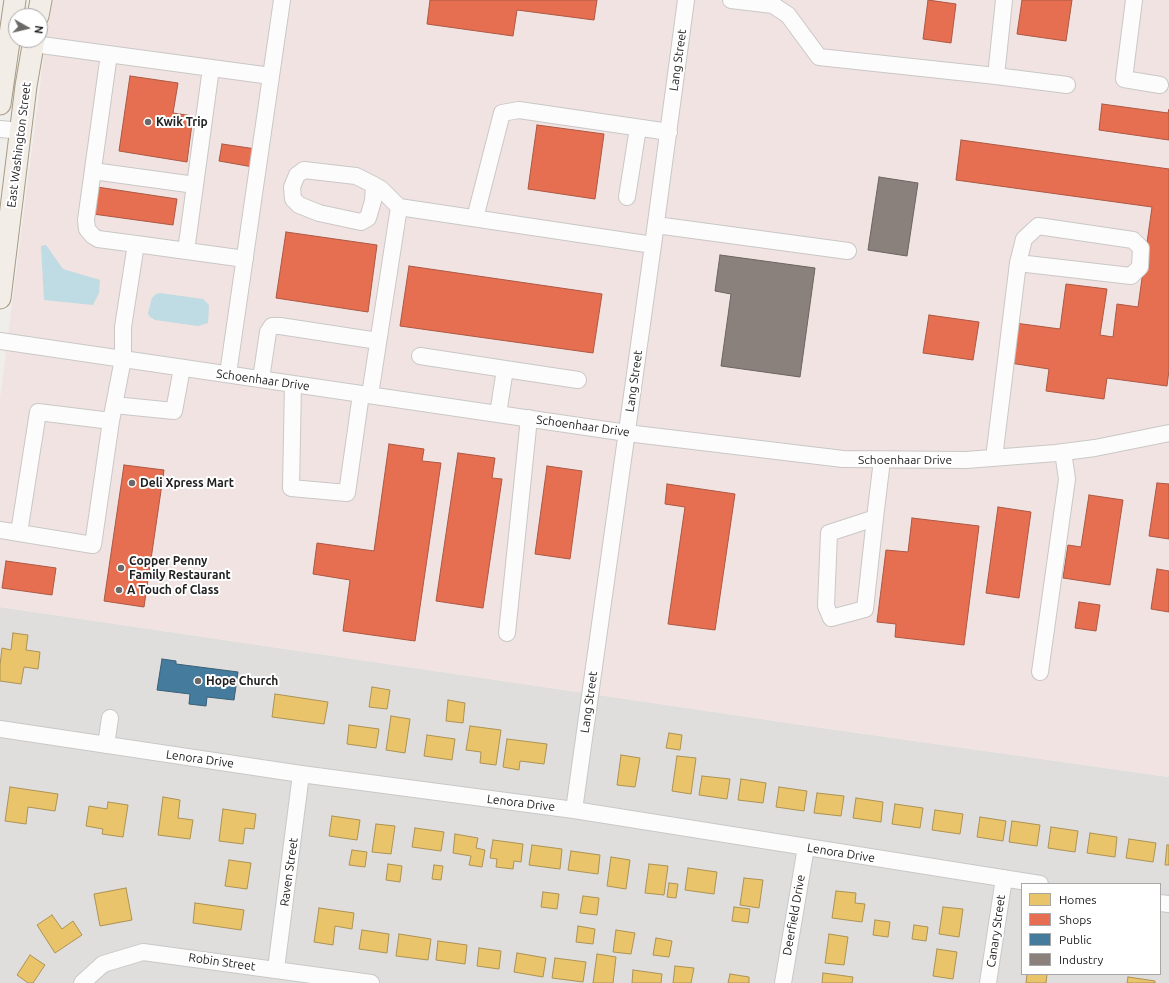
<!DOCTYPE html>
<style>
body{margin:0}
#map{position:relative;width:1169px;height:983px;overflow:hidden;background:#f0eeeb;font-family:Ubuntu,sans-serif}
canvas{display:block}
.legend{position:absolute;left:1021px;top:883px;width:140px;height:92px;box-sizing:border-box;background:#fff;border:1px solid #a7a7a7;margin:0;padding:5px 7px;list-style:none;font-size:12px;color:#222}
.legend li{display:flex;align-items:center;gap:8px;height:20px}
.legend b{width:20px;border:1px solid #a7a7a7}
.north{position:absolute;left:8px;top:8px;width:40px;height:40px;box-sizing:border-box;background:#fff;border:1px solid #a7a7a7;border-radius:50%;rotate:98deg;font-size:11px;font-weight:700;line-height:16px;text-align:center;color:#222}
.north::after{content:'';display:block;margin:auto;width:14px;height:18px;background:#6a6968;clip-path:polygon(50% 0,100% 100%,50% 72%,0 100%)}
</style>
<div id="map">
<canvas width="1169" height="983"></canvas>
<ul class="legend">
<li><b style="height:11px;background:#e9c46a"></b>Homes</li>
<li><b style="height:11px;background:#e76f51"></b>Shops</li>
<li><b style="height:11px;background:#457b9d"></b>Public</li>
<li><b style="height:11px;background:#8a817c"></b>Industry</li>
</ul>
<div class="north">N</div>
</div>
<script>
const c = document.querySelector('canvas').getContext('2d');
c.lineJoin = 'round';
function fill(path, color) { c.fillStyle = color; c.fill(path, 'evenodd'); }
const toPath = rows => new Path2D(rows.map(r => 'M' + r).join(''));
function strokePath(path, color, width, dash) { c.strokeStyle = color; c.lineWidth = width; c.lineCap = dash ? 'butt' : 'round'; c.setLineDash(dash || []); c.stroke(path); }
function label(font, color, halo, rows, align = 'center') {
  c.font = font + ' Ubuntu,sans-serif'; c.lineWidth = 4; c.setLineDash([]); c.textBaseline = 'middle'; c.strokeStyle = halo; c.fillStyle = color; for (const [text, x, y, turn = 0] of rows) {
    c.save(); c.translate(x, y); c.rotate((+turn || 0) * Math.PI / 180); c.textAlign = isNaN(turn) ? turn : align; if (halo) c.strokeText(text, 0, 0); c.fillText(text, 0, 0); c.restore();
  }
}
fill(toPath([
 [0,607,823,728,1169,777,1169,983,0,983],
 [1022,884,1160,884,1160,974,1022,974]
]), '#dfdedc');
fill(toPath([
 [51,0,1169,0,1169,777,823,728,0,607,0,398]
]), '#f1e3e1');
fill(toPath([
 [46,245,63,269,100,280,99,293,93,305,44,300,41,246],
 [160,293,203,299,209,305,208,323,198,326,155,320,149,316,148,313,152,298,156,294]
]), '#bfdbe3');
const homes = toPath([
 [13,633,28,635,26,650,40,652,38,669,24,667,21,684,0,681,0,665,2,648,11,650,13,633],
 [372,687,390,690,387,709,369,707,372,687],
 [275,694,328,702,324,724,272,717,275,694],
 [448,700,465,703,463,723,446,721,448,700],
 [391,716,410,719,405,753,386,750,391,716],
 [349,725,379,729,376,748,347,744,349,725],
 [470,726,501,730,496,765,480,763,481,752,466,750,470,726],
 [669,733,682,735,680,750,666,748,669,733],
 [427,735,455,739,452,760,424,756,427,735],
 [507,739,547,744,544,764,520,761,519,770,503,767,507,739],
 [621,755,640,758,635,787,617,785,621,755],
 [677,756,696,758,691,794,672,791,677,756],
 [702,776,730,779,727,799,699,795,702,776],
 [741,779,766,783,763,803,738,800,741,779],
 [10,787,58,794,55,811,28,807,26,824,5,821,10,787],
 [779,787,807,791,804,811,776,807,779,787],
 [817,793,844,796,841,816,814,813,817,793],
 [163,797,180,800,178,818,193,820,190,839,158,835,163,797],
 [856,798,883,802,881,822,853,818,856,798],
 [108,802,128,805,123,837,102,834,103,829,86,826,89,806,107,809,108,802],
 [895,804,923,808,920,828,892,824,895,804],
 [223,809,256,814,254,829,245,828,243,844,219,841,223,809],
 [935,810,963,814,960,834,932,830,935,810],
 [332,816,360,820,357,840,329,836,332,816],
 [980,817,1006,821,1003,841,977,837,980,817],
 [1012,821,1040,825,1037,846,1009,842,1012,821],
 [376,824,395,826,391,854,372,852,376,824],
 [1051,827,1078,831,1075,852,1048,848,1051,827],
 [415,828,444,832,441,851,412,847,415,828],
 [1090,833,1117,837,1115,857,1087,853,1090,833],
 [455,834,478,838,476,848,485,850,482,867,469,865,471,856,453,853,455,834],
 [1129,839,1156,843,1153,862,1126,858,1129,839],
 [493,840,523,844,521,862,514,861,513,869,496,867,497,859,490,858,493,840],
 [532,845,562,849,560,869,529,865,532,845],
 [1167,845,1169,845,1169,865,1165,865,1167,845],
 [352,850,367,852,365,867,349,865,352,850],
 [571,851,600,855,598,874,568,870,571,851],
 [611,857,630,860,626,889,607,886,611,857],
 [229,860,251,863,247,889,225,886,229,860],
 [388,864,402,866,400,882,386,880,388,864],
 [649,864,668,866,664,895,645,893,649,864],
 [434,865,443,866,441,880,432,879,434,865],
 [688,868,717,872,714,894,685,890,688,868],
 [744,878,763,880,759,908,740,905,744,878],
 [669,883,678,884,676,898,667,897,669,883],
 [126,888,132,920,100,926,94,894,126,888],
 [836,891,856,893,855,903,865,904,862,922,832,918,836,891],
 [543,892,559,894,557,909,541,907,543,892],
 [583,896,599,898,597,915,580,913,583,896],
 [195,903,244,910,241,930,193,923,195,903],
 [734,907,750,909,748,923,732,921,734,907],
 [943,907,963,909,959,937,939,934,943,907],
 [319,908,354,913,352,929,335,926,333,945,314,942,319,908],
 [52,915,62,929,73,921,82,935,55,953,37,925,52,915],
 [875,920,890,922,888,937,873,935,875,920],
 [914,925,928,927,926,941,912,939,914,925],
 [578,926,595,929,593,944,576,942,578,926],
 [362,930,389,934,387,953,359,949,362,930],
 [616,930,635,933,631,954,613,952,616,930],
 [399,934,431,939,428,960,396,956,399,934],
 [829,934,848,937,844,965,825,963,829,934],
 [656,938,672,941,669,957,653,955,656,938],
 [438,941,467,945,465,964,436,960,438,941],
 [479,948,501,951,499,969,477,966,479,948],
 [937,949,957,952,953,979,933,976,937,949],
 [517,953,546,958,543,977,514,972,517,953],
 [597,954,616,957,613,983,593,983,597,954],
 [30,955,45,965,33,983,28,983,17,975,30,955],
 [555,958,586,962,583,982,552,978,555,958],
 [675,966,694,968,691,983,673,983,675,966],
 [633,970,662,974,661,983,632,983,633,970],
 [823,973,853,977,852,983,822,983,823,973],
 [730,974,749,977,749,983,728,983,730,974],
 [1027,974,1047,974,1046,983,1026,983,1027,974],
 [1128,977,1155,981,1155,983,1127,983,1128,977]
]);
fill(homes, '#e9c46a');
strokePath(homes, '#ad9354', 1);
const shops = toPath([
 [430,0,597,0,594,20,517,10,513,36,427,24,430,0],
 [928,0,956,4,951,43,923,39,928,0],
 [1022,0,1072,0,1066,41,1017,34,1022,0],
 [130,76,178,83,173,113,193,116,187,162,119,151,130,76],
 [1102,104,1168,113,1169,109,1169,140,1099,130,1102,104],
 [537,125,604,134,595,199,528,189,537,125],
 [961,140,1169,169,1169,370,1167,386,1107,378,1104,399,1046,391,1049,369,1010,363,1015,323,1060,329,1066,284,1107,289,1100,335,1113,337,1117,304,1138,307,1152,207,956,180,961,140],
 [222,144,256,149,253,167,219,161,222,144],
 [97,187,177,199,173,225,93,214,97,187],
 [286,232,377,245,368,312,276,298,286,232],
 [409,266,602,294,593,353,400,326,409,266],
 [929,315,979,322,973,360,923,353,929,315],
 [389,444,424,449,422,461,441,463,415,641,343,631,350,580,313,574,317,543,374,551,389,444],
 [458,453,495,458,492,478,502,479,483,608,436,601,458,453],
 [124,465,164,470,144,607,104,601,124,465],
 [547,466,582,471,570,559,535,554,547,466],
 [1157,483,1169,484,1169,539,1149,536,1157,483],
 [667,484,735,494,715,630,668,624,685,507,665,504,667,484],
 [1089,495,1123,500,1110,585,1063,578,1068,545,1081,547,1089,495],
 [998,507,1031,512,1019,598,986,593,998,507],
 [912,518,979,526,964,645,895,637,896,624,877,622,886,550,908,552,912,518],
 [6,561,56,568,52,595,2,588,6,561],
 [1157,569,1169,571,1169,612,1151,609,1157,569],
 [1079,602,1100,605,1096,631,1075,628,1079,602]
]);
fill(shops, '#e76f51');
strokePath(shops, '#ac5843', 1);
const public = toPath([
 [162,659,176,661,176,664,238,672,234,700,207,697,206,706,189,704,190,694,157,690,162,659]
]);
fill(public, '#457b9d');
strokePath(public, '#3a6078', 1);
const industry = toPath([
 [879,177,918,183,907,256,868,250,879,177],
 [720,255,815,268,800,377,721,366,731,294,715,291,720,255]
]);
fill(industry, '#8a817c');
strokePath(industry, '#6b6461', 1);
const minor = toPath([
 [731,0,773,5,788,15,819,57,996,76,1004,0],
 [1134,0,1124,79,1160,85],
 [34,44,271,76],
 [996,76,1067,85],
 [0,129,21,131],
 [93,171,195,185],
 [374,185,373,201,368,218,361,222,319,213,299,205,293,199,292,187,297,175,304,170,356,176,374,185,381,189,399,207],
 [627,197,638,128],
 [475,218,502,113,519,110,669,132],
 [656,225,848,251],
 [136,244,245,259],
 [186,251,211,68],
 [0,341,627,433,843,459,966,460,1056,453,1095,448,1169,433],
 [420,356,505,369,498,414],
 [505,369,578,380],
 [228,374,282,0],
 [261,379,268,332,272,326,280,326,378,341],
 [293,384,291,488,347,493,361,394],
 [370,395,399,207,653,245],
 [114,405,174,411,182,368],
 [994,458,1018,263,1131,276,1140,267,1141,248,1133,240,1038,226,1024,239,1018,263],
 [875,518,829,533,826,606,831,618,865,609,875,518,882,460],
 [0,530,19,533,38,412,111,421,123,359,123,327,136,244,98,239,93,236,87,229,86,220,109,54],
 [19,533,93,545,111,421],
 [507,633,529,418],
 [1040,672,1067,479,1063,452],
 [0,729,301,774,574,810,1040,884],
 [106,745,110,718],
 [574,810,653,245,686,0],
 [1160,903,1169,904],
 [276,969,301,774],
 [82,983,103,964,143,952,371,983],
 [783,983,806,847],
 [988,983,1004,878]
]);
const major = toPath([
 [38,16,41,0],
 [0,104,15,0],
 [0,298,26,86,34,40]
]);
strokePath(minor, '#c9c8c7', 18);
strokePath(major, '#a79c86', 23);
strokePath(minor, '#fdfcfc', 16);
strokePath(major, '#f3ede7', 21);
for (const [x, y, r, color] of [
 [148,122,4,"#6a6968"],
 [132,483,4,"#6a6968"],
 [121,568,4,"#6a6968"],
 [119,590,4,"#6a6968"],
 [198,681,4,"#6a6968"]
]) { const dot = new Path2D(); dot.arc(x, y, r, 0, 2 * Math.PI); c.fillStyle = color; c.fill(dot); strokePath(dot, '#fff', 1.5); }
label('12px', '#222', '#fff', [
 ["Lang Street",678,60,-82],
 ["East Washington Street",19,145,-83],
 ["Schoenhaar Drive",263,380,8],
 ["Lang Street",634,381,-82],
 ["Schoenhaar Drive",583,426,8],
 ["Schoenhaar Drive",905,460],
 ["Lang Street",589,702,-82],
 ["Lenora Drive",200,759,8],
 ["Lenora Drive",521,803,7],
 ["Lenora Drive",841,853,9],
 ["Raven Street",289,872,-82],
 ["Deerfield Drive",794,915,-80],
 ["Canary Street",996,931,-82],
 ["Robin Street",222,962,8]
]);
label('bold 12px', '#222', '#fff', [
 ["Kwik Trip",156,122],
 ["Deli Xpress Mart",140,483],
 ["Copper Penny",129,561],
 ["Family Restaurant",129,575],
 ["A Touch of Class",127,590],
 ["Hope Church",206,681]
], 'left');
</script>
